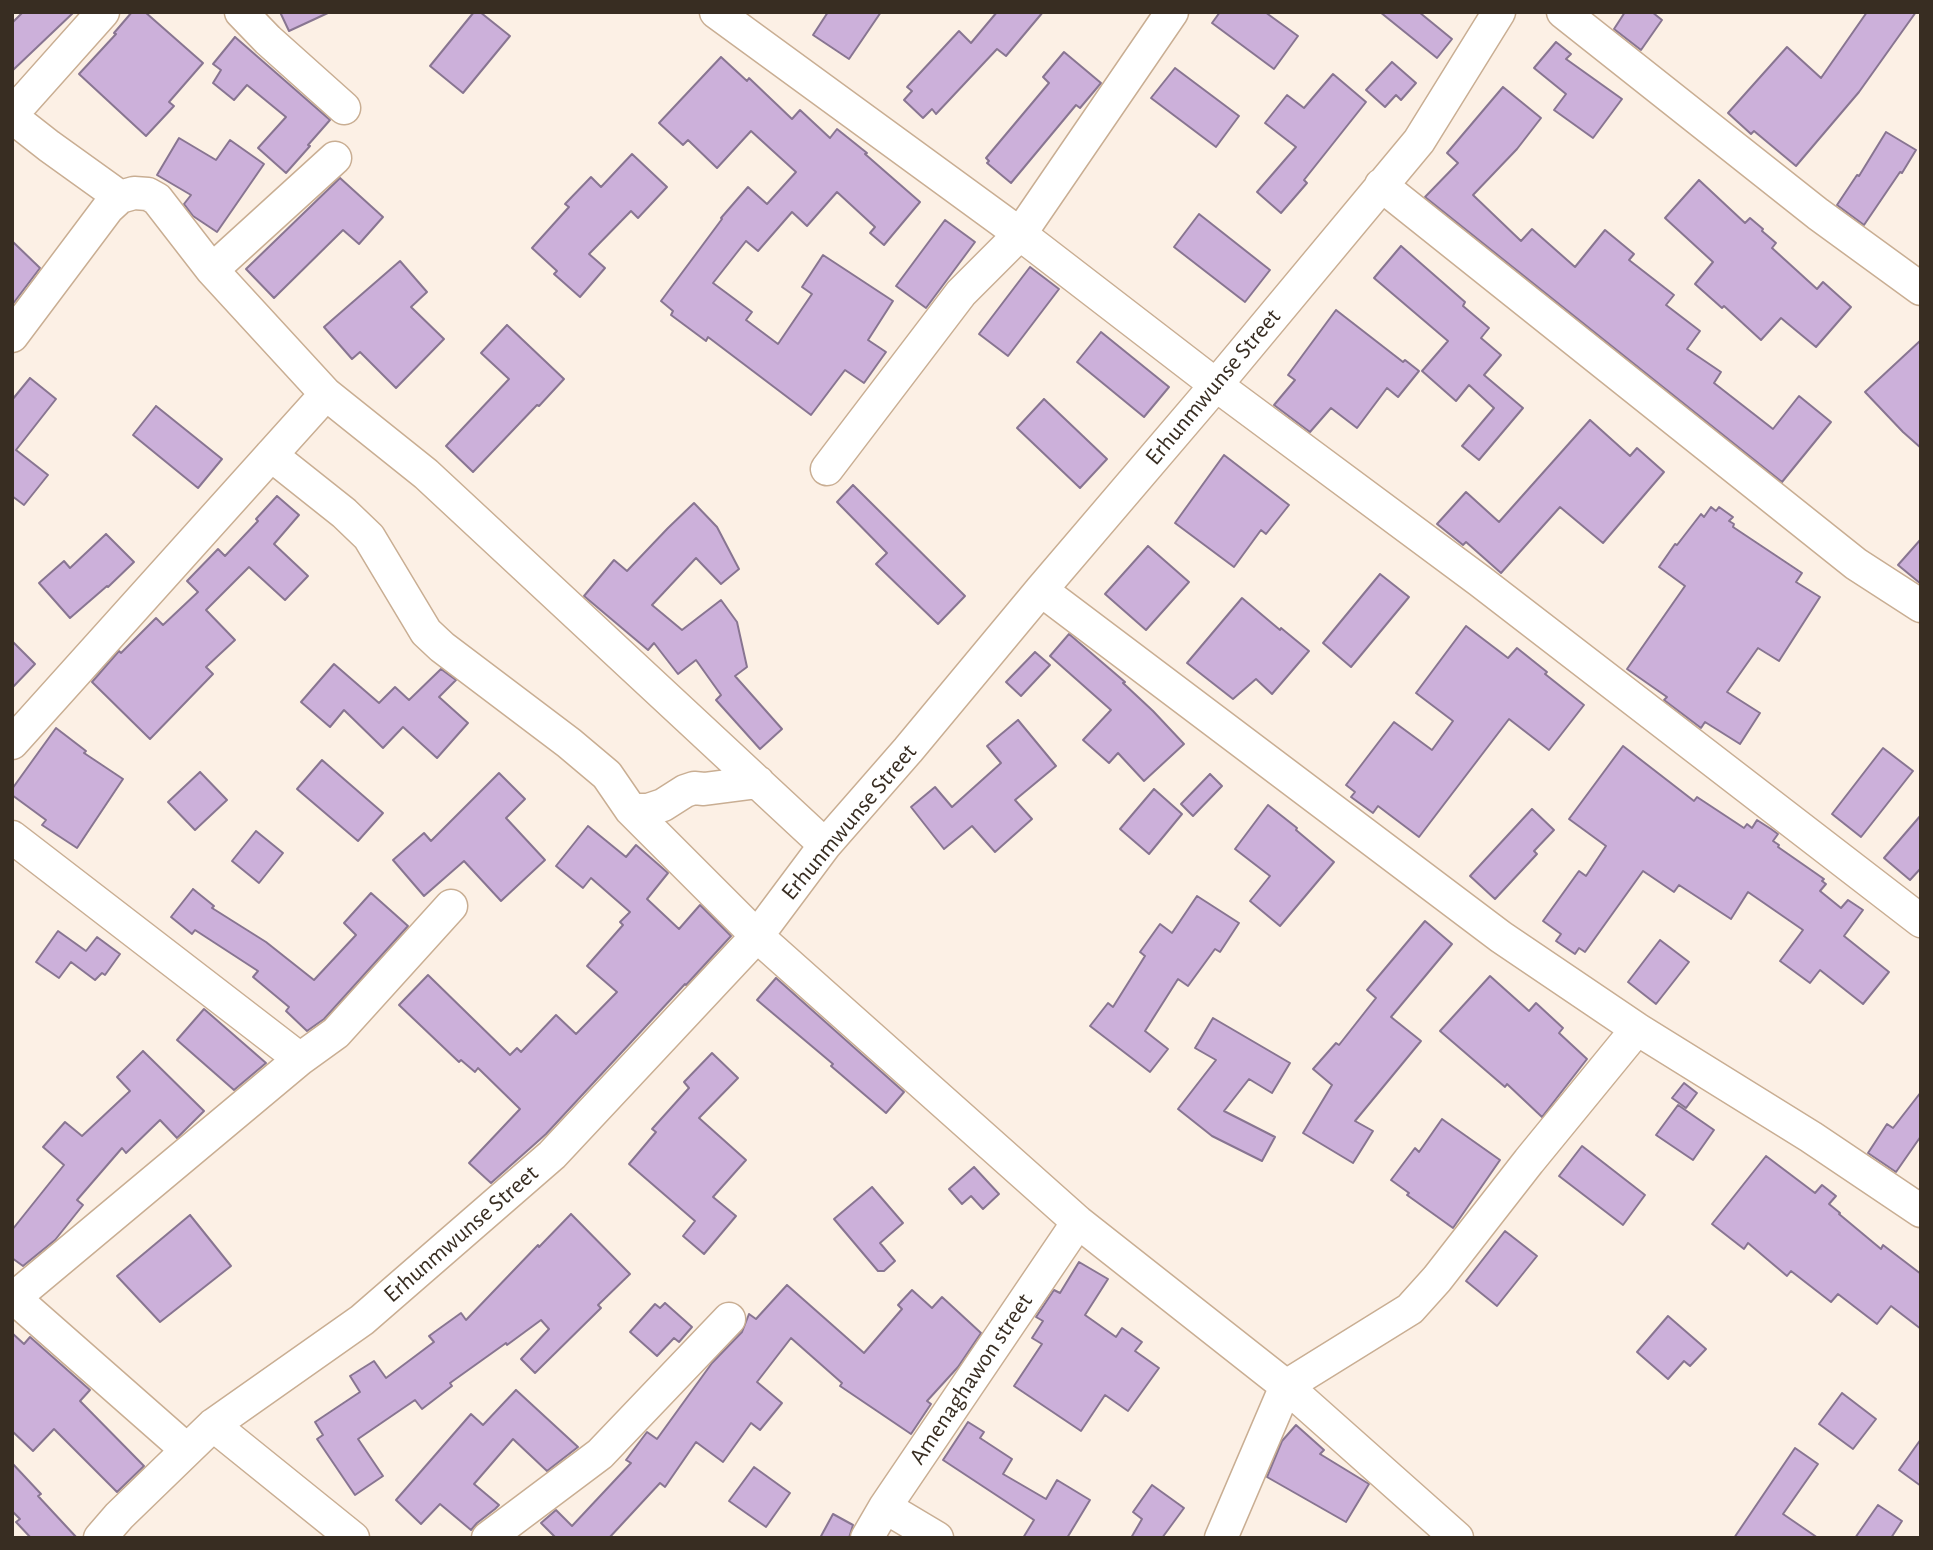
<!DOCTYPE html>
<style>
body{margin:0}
#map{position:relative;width:1933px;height:1550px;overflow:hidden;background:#fcf0e5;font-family:"Alegreya Sans",sans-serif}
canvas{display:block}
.frame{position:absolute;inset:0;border:14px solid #382d22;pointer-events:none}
</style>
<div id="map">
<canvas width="1933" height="1550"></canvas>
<div class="frame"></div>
</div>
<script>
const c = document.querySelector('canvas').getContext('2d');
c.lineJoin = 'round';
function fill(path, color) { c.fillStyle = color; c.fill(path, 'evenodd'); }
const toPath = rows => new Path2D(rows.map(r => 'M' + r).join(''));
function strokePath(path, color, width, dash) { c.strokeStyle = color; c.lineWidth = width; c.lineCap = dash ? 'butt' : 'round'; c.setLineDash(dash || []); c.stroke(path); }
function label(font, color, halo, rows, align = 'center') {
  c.font = font + ' "Alegreya Sans",sans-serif'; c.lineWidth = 6; c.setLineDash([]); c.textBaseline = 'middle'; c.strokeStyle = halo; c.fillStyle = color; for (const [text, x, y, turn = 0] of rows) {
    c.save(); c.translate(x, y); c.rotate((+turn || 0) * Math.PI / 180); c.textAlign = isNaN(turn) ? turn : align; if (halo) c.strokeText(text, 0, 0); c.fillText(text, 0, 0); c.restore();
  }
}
const building = toPath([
 [23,12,74,12,12,71,12,23,23,12],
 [132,12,145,12,203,63,169,102,174,106,146,136,79,74,116,34,114,33,132,12],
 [280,12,330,12,289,31,280,12],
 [474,12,480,12,510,36,463,93,430,66,474,12],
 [828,12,881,12,849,59,813,35,828,12],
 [997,12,1043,12,1006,56,997,49,936,114,932,109,923,118,904,100,912,91,907,87,959,31,971,43,997,12],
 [1220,12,1265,12,1298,36,1274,69,1212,23,1220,12],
 [1380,12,1419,12,1452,39,1437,58,1380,12],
 [1625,12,1652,12,1662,20,1641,50,1614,29,1625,12],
 [1867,12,1916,12,1859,92,1796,166,1754,131,1751,134,1728,113,1787,47,1821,78,1867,12],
 [235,37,330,120,308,145,310,146,286,173,258,148,286,117,247,85,234,100,213,83,221,70,213,64,235,37],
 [1556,42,1571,54,1566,59,1622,99,1593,138,1554,110,1566,94,1534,68,1556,42],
 [1064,52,1101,83,1080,108,1076,105,1011,183,987,163,989,161,986,158,1049,83,1043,77,1064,52],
 [721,57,747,81,749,78,792,119,800,110,830,138,837,129,867,153,865,154,920,202,884,245,870,233,875,227,837,192,807,226,792,212,758,251,746,241,713,283,752,312,746,320,778,344,812,294,802,287,823,255,893,301,868,340,886,352,864,383,845,370,811,415,708,337,706,341,671,315,673,311,661,301,722,219,721,218,748,187,767,204,796,172,751,131,717,168,688,140,683,145,659,123,721,57],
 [1392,62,1416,83,1401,100,1396,95,1385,107,1366,90,1392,62],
 [1175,68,1239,116,1216,147,1151,98,1175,68],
 [1333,74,1366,102,1304,180,1307,183,1281,213,1257,192,1296,147,1265,123,1287,95,1304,108,1333,74],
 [1503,87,1541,118,1517,149,1473,195,1521,241,1532,229,1575,267,1605,230,1634,254,1629,260,1674,295,1666,305,1700,331,1687,349,1721,372,1714,383,1773,429,1799,396,1831,422,1782,482,1425,197,1458,163,1447,153,1503,87],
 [1886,132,1916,150,1902,173,1900,172,1864,225,1837,205,1857,175,1859,176,1886,132],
 [179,138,216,160,230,140,264,164,217,232,193,216,184,204,191,195,157,175,179,138],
 [632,154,667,187,638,218,631,211,589,254,605,268,580,297,554,274,557,271,532,248,569,207,565,204,591,177,601,187,632,154],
 [340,178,383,217,359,244,343,230,274,298,246,269,340,178],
 [1699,180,1745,223,1750,218,1763,229,1762,231,1776,243,1772,248,1817,289,1823,282,1851,307,1816,347,1781,318,1761,340,1724,306,1722,308,1695,284,1713,262,1665,218,1699,180],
 [1199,214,1270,270,1245,302,1174,247,1199,214],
 [945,220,975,242,926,308,896,286,945,220],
 [12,241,40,268,12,305,12,241],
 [1401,246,1465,302,1463,306,1489,328,1481,338,1501,355,1484,375,1523,408,1479,460,1462,446,1494,408,1469,385,1456,401,1422,371,1448,341,1374,278,1401,246],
 [400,261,427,292,411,307,444,339,396,388,360,352,352,359,324,327,400,261],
 [1030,267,1059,289,1008,356,979,334,1030,267],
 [1336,310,1403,362,1405,360,1419,371,1398,397,1387,388,1357,428,1331,408,1310,432,1274,405,1295,380,1288,375,1336,310],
 [507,325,564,379,539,406,537,405,473,472,446,446,509,379,481,353,507,325],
 [1101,332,1169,387,1144,417,1077,362,1101,332],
 [1921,340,1921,448,1903,432,1865,392,1921,340],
 [30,378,56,399,16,450,48,475,24,505,12,496,12,400,30,378],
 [1044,399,1107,459,1080,488,1017,428,1044,399],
 [156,406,222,459,198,488,133,435,156,406],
 [1590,420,1630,456,1637,448,1664,472,1603,543,1560,507,1501,573,1466,542,1463,545,1437,524,1466,492,1499,522,1590,420],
 [1224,455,1289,505,1266,534,1261,530,1234,567,1175,523,1224,455],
 [853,485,965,596,938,624,876,564,887,553,837,502,853,485],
 [277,496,299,515,274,544,308,576,285,600,249,567,206,610,235,640,206,667,213,674,150,739,92,682,119,651,121,653,156,618,163,625,198,592,187,581,218,549,225,556,258,521,256,519,277,496],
 [694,503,717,527,739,569,721,584,696,558,652,605,682,630,721,600,737,622,747,667,735,676,782,729,760,749,716,700,721,695,696,660,678,674,654,643,648,650,584,596,614,560,627,571,668,528,694,503],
 [1711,507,1716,511,1719,507,1733,517,1729,521,1734,524,1733,527,1802,573,1796,582,1820,597,1779,661,1758,648,1727,692,1760,713,1740,744,1705,722,1701,728,1664,700,1667,697,1627,669,1685,586,1659,567,1675,544,1677,545,1701,514,1704,517,1711,507],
 [106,534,134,562,108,587,107,586,70,618,39,583,64,561,70,568,106,534],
 [1921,539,1921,584,1898,565,1921,539],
 [1148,546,1189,582,1146,630,1105,594,1148,546],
 [1380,574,1409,597,1351,667,1323,643,1380,574],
 [1242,598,1280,630,1281,628,1309,651,1272,694,1256,679,1233,699,1187,663,1242,598],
 [1466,626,1508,658,1517,648,1547,672,1545,674,1584,705,1549,750,1509,719,1419,837,1378,806,1373,813,1351,797,1355,792,1346,785,1394,722,1432,750,1453,721,1416,693,1466,626],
 [1069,634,1125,682,1123,683,1153,711,1184,744,1144,781,1118,753,1109,763,1083,740,1111,710,1050,656,1069,634],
 [12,641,35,664,12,688,12,641],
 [1035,652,1050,665,1021,696,1006,682,1035,652],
 [334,664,379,703,395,687,409,700,441,669,456,680,439,697,468,723,437,758,403,727,383,748,344,710,330,727,301,702,334,664],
 [1018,720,1056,766,1015,800,1032,819,995,852,972,826,944,849,911,807,935,787,952,807,1001,763,987,746,1018,720],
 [56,728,86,751,84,753,123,779,77,848,42,825,46,820,12,795,12,789,56,728],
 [1623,746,1694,801,1697,797,1744,828,1747,824,1752,828,1757,820,1771,829,1778,834,1773,841,1779,845,1778,847,1824,879,1822,881,1826,884,1820,891,1841,908,1848,900,1863,910,1844,936,1889,972,1863,1004,1820,970,1810,983,1780,961,1803,930,1748,892,1731,919,1679,885,1674,892,1643,871,1585,952,1579,948,1575,954,1556,941,1561,934,1543,921,1579,871,1586,876,1606,846,1569,819,1623,746],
 [1883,748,1913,771,1861,837,1832,814,1883,748],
 [322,760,383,813,358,841,297,789,322,760],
 [200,772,227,800,195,830,168,802,200,772],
 [499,773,525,799,506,818,545,860,501,901,464,861,424,896,393,860,424,833,431,841,499,773],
 [1210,774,1222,786,1193,816,1181,804,1210,774],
 [1154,789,1182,814,1149,854,1120,829,1154,789],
 [1268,805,1297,828,1296,830,1334,862,1280,926,1250,901,1270,876,1235,849,1268,805],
 [1532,809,1554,830,1534,851,1537,854,1495,899,1470,876,1532,809],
 [1921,815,1921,868,1910,880,1884,858,1921,815],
 [588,826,626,857,636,845,668,873,647,899,679,929,700,905,731,936,686,985,685,984,546,1134,491,1183,469,1163,520,1109,478,1068,475,1072,461,1060,459,1062,399,1005,428,975,510,1055,517,1048,521,1052,556,1015,576,1034,617,992,587,966,623,925,620,922,630,912,591,878,583,888,556,866,588,826],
 [256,831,283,853,259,883,232,861,256,831],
 [193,889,214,906,212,908,266,942,314,980,356,935,344,923,371,893,408,926,324,1019,307,1031,286,1011,289,1007,253,977,258,971,195,930,192,934,171,917,193,889],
 [1197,896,1239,923,1220,952,1215,949,1188,986,1178,979,1145,1031,1168,1049,1150,1072,1090,1026,1108,1003,1113,1007,1145,956,1140,952,1160,924,1172,933,1197,896],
 [1425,921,1452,944,1391,1017,1421,1041,1355,1121,1373,1131,1353,1163,1303,1133,1332,1085,1313,1069,1336,1043,1339,1045,1376,998,1367,990,1425,921],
 [58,931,86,951,97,937,120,954,105,975,102,973,95,980,71,962,59,978,36,962,58,931],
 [1660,940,1689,962,1656,1004,1628,982,1660,940],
 [1490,976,1529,1011,1536,1003,1563,1028,1559,1033,1587,1059,1542,1117,1507,1084,1505,1087,1440,1031,1490,976],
 [776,978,904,1092,886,1113,831,1066,833,1064,757,1000,776,978],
 [204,1009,266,1063,234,1090,177,1040,204,1009],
 [1213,1018,1290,1063,1272,1093,1249,1079,1224,1111,1275,1137,1262,1161,1212,1136,1178,1109,1216,1060,1195,1048,1213,1018],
 [143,1051,204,1111,177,1138,160,1120,126,1153,122,1148,77,1200,83,1205,55,1240,23,1266,12,1258,12,1230,64,1165,43,1147,65,1122,82,1136,130,1091,117,1077,143,1051],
 [712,1053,738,1078,699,1118,746,1160,713,1197,736,1216,704,1254,683,1236,695,1221,629,1164,656,1132,652,1129,689,1088,684,1082,712,1053],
 [1684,1083,1697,1093,1686,1108,1672,1098,1684,1083],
 [1921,1092,1921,1136,1896,1172,1868,1153,1887,1124,1893,1128,1921,1092],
 [1678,1105,1714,1130,1693,1160,1656,1135,1678,1105],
 [1442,1119,1500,1160,1453,1228,1407,1195,1409,1193,1391,1180,1415,1148,1419,1152,1442,1119],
 [1582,1146,1645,1195,1623,1225,1559,1176,1582,1146],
 [1766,1156,1815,1193,1822,1185,1836,1196,1829,1204,1840,1213,1839,1214,1881,1249,1883,1245,1921,1274,1921,1329,1891,1306,1877,1324,1838,1294,1831,1302,1791,1271,1787,1276,1748,1243,1744,1249,1712,1224,1766,1156],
 [974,1167,999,1194,983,1209,971,1196,962,1204,949,1189,974,1167],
 [872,1187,903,1223,880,1243,895,1261,884,1271,878,1271,834,1219,872,1187],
 [571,1214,630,1274,598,1305,601,1308,535,1373,521,1359,549,1329,541,1320,507,1345,506,1343,450,1383,452,1386,422,1409,415,1400,358,1439,383,1476,355,1495,317,1439,323,1435,315,1422,360,1392,350,1376,374,1361,386,1378,434,1342,429,1336,461,1313,466,1320,538,1245,539,1247,571,1214],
 [190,1215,231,1266,160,1322,117,1276,190,1215],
 [1505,1231,1537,1256,1497,1306,1466,1281,1505,1231],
 [1079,1262,1108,1279,1085,1315,1116,1337,1122,1328,1142,1342,1135,1351,1159,1368,1128,1411,1105,1395,1081,1431,1014,1386,1042,1344,1032,1338,1043,1321,1036,1317,1054,1290,1060,1293,1079,1262],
 [787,1285,864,1353,902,1309,898,1305,912,1290,932,1308,942,1297,981,1333,958,1367,927,1401,931,1404,911,1434,840,1386,842,1383,791,1338,757,1382,782,1403,760,1430,751,1423,723,1462,696,1442,665,1487,660,1483,609,1538,556,1538,541,1523,556,1510,572,1526,631,1463,626,1460,647,1432,657,1439,712,1363,742,1332,749,1314,756,1319,787,1285],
 [665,1303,692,1327,679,1342,674,1338,657,1356,630,1332,655,1304,660,1308,665,1303],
 [1668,1316,1706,1349,1690,1366,1684,1361,1668,1379,1637,1352,1668,1316],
 [12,1333,24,1344,30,1337,90,1390,80,1401,144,1466,117,1492,54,1429,33,1451,12,1431,12,1333],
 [516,1390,578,1447,547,1471,513,1439,474,1484,499,1505,495,1509,477,1523,471,1530,440,1504,421,1524,396,1500,471,1414,483,1425,516,1390],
 [1842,1393,1876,1419,1853,1449,1819,1424,1842,1393],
 [968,1422,984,1432,980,1438,1012,1459,1003,1474,1046,1499,1057,1480,1090,1500,1067,1538,1023,1538,1034,1520,943,1460,968,1422],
 [1296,1425,1324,1450,1320,1454,1369,1484,1346,1522,1267,1477,1282,1441,1296,1425],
 [1921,1439,1921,1486,1899,1470,1921,1439],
 [1795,1448,1818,1464,1783,1514,1818,1538,1734,1538,1795,1448],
 [12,1463,41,1494,38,1496,77,1538,31,1538,16,1522,20,1519,12,1511,12,1463],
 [754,1467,790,1493,766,1527,729,1501,754,1467],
 [1152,1485,1184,1508,1162,1538,1131,1538,1142,1519,1133,1512,1152,1485],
 [1878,1505,1902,1521,1891,1538,1855,1538,1878,1505],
 [833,1514,853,1525,849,1538,820,1538,833,1514]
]);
fill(building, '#ccb0da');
strokePath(building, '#887591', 2);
const minor = toPath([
 [241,12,268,40,344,108],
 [716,12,1020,234,1216,385,1480,581,1921,921],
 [1563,12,1818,214,1921,289],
 [12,114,103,12],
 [12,117,49,146,120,197],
 [1381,185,1856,564,1921,606],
 [212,270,335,158],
 [12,336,108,208,120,197,134,193,148,194,157,199,212,270,326,394,426,474,825,845],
 [271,455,344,513,369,537,426,632,442,647,569,743,607,775,631,810,757,936,1078,1222,1286,1386,1457,1538],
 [827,469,961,293,1020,234,1172,12],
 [1041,590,1501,937,1637,1029,1811,1137,1921,1211],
 [12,743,326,394],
 [631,810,648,810,663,805,685,791,694,788,704,789,758,782],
 [12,837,300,1059],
 [12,1296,187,1450],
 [14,1298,300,1059,336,1033,451,906],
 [213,1425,353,1538],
 [885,1507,937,1538],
 [100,1538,119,1516,213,1425,362,1320,552,1155,757,936,825,845,908,750,1041,590,1216,385,1419,141,1499,12],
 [488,1538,600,1454,729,1319],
 [867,1538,885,1507,1078,1222],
 [1221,1538,1286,1386,1410,1309,1437,1279,1529,1161,1637,1029]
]);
strokePath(minor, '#c9ae93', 35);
strokePath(minor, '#fff', 32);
label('24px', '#382d22', '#fff', [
 ["Erhunmwunse Street",1213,387,-50],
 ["Erhunmwunse Street",849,822,-50],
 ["Erhunmwunse Street",461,1234,-41],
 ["Amenaghawon street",971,1379,-56]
]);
</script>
